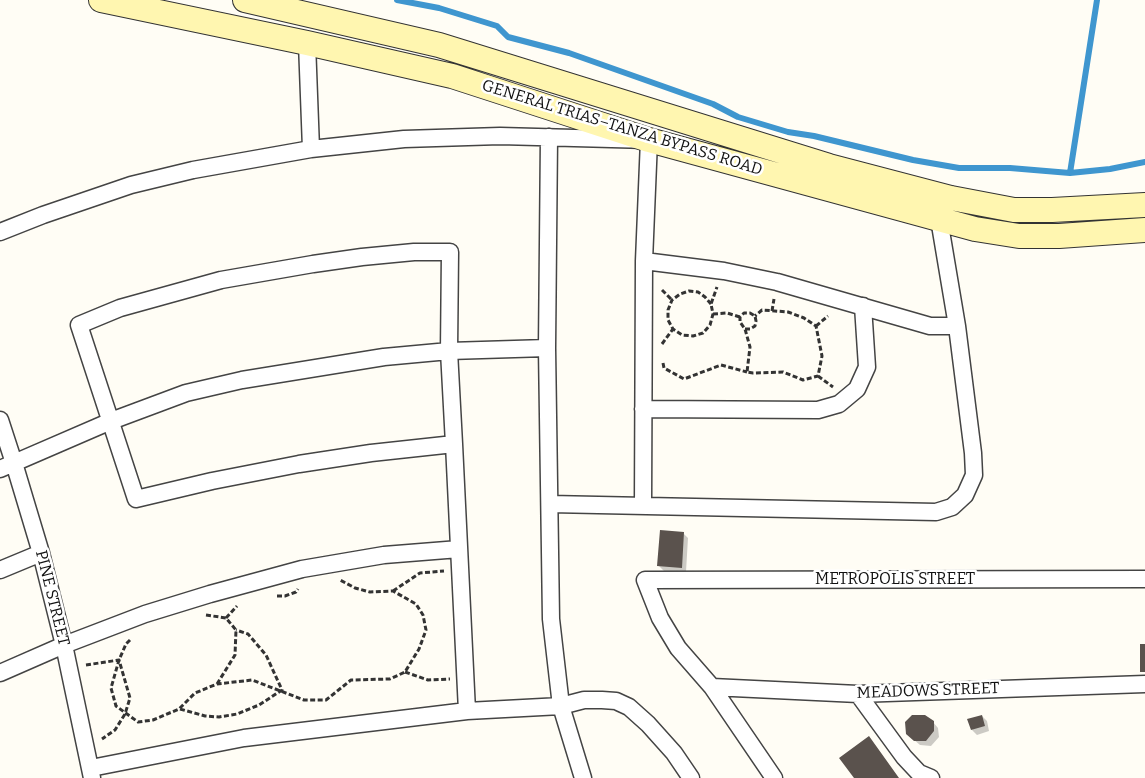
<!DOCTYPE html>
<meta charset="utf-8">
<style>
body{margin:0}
canvas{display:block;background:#fffdf5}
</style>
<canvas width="1145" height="778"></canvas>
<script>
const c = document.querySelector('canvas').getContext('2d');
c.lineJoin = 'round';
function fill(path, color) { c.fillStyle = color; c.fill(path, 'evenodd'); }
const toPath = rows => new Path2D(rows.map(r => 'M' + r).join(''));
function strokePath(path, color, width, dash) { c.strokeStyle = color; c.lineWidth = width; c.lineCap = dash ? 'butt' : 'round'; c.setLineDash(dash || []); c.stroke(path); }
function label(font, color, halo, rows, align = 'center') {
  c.font = font + ' Bitter,serif'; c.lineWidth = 5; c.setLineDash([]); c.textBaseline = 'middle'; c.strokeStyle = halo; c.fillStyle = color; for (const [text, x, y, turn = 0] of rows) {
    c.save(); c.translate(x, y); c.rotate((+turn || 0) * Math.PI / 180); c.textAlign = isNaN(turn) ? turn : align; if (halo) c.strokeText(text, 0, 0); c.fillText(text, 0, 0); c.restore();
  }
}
fill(toPath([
 [683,533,688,538,686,572,664,571,659,566],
 [982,716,987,721,989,731,977,735,972,730],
 [933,722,938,728,939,737,931,746,920,745,913,739]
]), '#0003');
strokePath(toPath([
 [397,0,439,8,497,26,508,37,569,53,713,104,738,117,788,132,814,136,913,160,959,168,1010,168,1070,173,1110,169,1145,162],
 [1070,173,1097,0]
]), '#3f96cf', 6);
fill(toPath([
 [660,530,684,532,682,568,657,566],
 [1140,644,1145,644,1145,672,1140,672],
 [912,715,925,715,934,721,934,731,926,741,914,741,906,734,905,722],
 [982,715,985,726,971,730,967,719],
 [869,736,899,778,854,778,839,758]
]), '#5a524d');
const street = toPath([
 [307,43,311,149],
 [549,137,547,348,551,619,561,706,583,778],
 [0,232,43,215,131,185,193,170,311,149,404,139,500,136,649,140,644,261,643,506],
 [644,261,724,271,777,282,930,326,957,326],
 [643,409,818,410,839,404,857,389,867,367,863,306],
 [0,420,14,463,41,553,64,645,92,778],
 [454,444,371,453,299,464,212,481,136,499,79,325,120,308,221,280,313,264,362,257,414,252,450,252,449,351,454,444,467,711],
 [0,469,111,421,186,393,242,380,384,357,449,351,547,348],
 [550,504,936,512,952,507,965,495,974,475,973,453,957,326,939,219],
 [0,570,41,553],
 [0,673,64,645,145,614,210,594,302,569,384,555,459,549],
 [712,687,858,694,1145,684],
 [858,694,904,757,919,773,931,778],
 [91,768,244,738,467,711,561,706,584,700,602,700,616,701,629,707,648,724,674,753,691,778],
 [774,778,712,687,678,648,660,618,645,580,1145,579]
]);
const secondary = toPath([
 [101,0,307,43,452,76,649,140,975,229,1019,236,1059,236,1145,230],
 [245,0,439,45,829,166,951,198,1014,210,1052,210,1145,205]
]);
strokePath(street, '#444', 19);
strokePath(secondary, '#333', 26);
strokePath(toPath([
 [662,290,672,300],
 [711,304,705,297,698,292,689,291,680,294,672,300,668,310,668,320,673,329,682,335,693,336,703,333,710,325,713,314,711,304,717,287],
 [772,311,774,299],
 [713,314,727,313,740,317],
 [816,326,828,316],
 [745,329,750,329,755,326,756,321,755,316,750,313,744,313,740,317,740,322,745,329,750,347,747,372,753,373,783,372,803,380,818,376,822,356,816,326,804,318,788,312,762,310,755,316],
 [662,344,673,329],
 [663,363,664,368,684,379,721,365,747,372],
 [818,376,833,387],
 [393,591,420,573,444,571],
 [277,596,285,596,296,592,298,589],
 [206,615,226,618,236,630,235,655,217,684],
 [226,618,237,606],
 [130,640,126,644,119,660,111,688,116,706,138,722,153,720,179,709,195,693,217,684,252,680,304,700,326,700,351,680,390,679,405,672,419,649,426,630,423,615,416,604,393,591,370,592,355,588,340,580],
 [86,665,119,660,130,698,125,714,115,730,102,739],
 [405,672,428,680,450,679],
 [180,709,205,716,219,717,237,714,259,705,282,690,266,655,248,634,236,630]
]), '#333', 3, [5, 2.5]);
strokePath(street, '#fff', 16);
strokePath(secondary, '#fff6b0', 24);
label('16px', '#111', '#fff', [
 ["GENERAL TRIAS–TANZA BYPASS ROAD",622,128,17],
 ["METROPOLIS STREET",895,580],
 ["PINE STREET",52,598,76],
 ["MEADOWS STREET",928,691,-2]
]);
</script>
